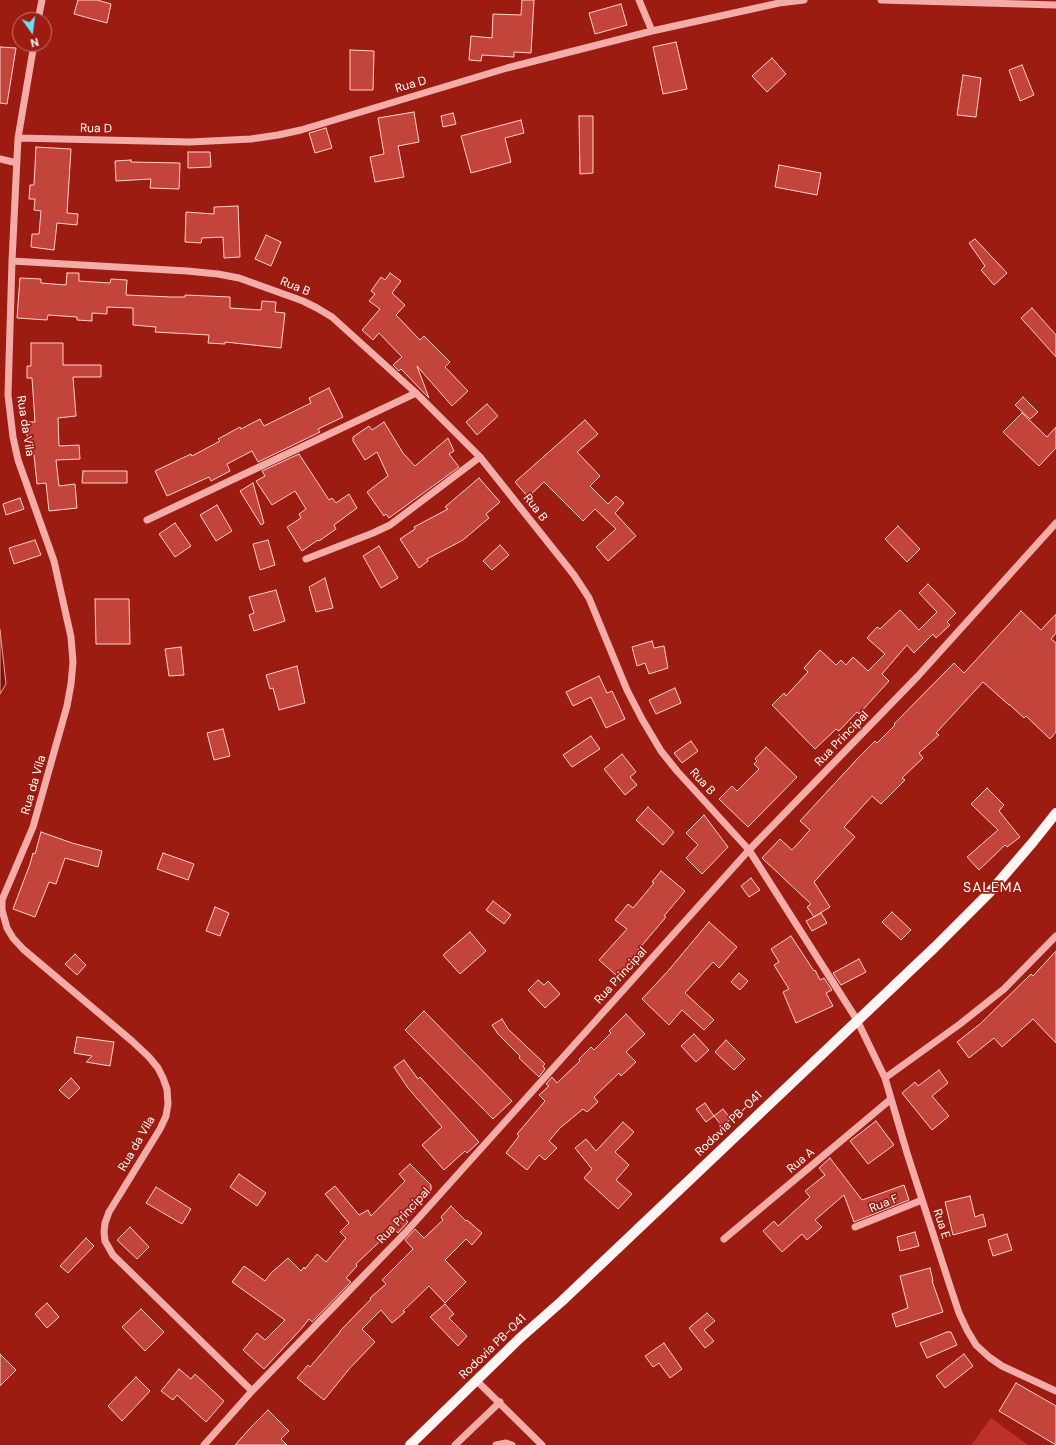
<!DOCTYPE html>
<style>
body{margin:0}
#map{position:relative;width:1056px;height:1445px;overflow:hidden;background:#9c1c12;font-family:"DM Sans",sans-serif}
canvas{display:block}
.north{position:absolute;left:12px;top:12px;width:40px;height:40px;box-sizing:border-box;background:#9c1c12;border:1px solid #c47771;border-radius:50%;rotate:166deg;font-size:11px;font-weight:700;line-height:16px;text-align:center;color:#fff}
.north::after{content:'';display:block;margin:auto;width:14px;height:18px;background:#6bdeff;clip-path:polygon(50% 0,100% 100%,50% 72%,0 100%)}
</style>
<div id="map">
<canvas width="1056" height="1445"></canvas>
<div class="north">N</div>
</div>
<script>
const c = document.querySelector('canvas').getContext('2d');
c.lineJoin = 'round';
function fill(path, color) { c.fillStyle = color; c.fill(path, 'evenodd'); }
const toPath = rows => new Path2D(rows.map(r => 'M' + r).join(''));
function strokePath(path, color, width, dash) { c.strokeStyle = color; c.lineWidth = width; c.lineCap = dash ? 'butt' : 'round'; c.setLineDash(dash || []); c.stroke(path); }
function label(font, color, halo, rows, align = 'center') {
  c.font = font + ' "DM Sans",sans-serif'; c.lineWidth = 3.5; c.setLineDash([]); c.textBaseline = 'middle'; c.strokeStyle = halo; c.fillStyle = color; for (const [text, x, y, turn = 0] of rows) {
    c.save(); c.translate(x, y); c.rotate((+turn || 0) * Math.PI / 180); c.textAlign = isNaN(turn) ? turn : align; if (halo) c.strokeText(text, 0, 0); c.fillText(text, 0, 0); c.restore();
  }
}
fill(toPath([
 [991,1418,1028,1445,971,1445]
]), '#bd3129');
const water = toPath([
 [0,630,6,684,0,694,0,630]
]);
fill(water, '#78140b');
strokePath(water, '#f79e9a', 1);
const building = toPath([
 [78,0,97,0,111,4,107,23,74,14,78,0],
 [522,0,534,0,531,53,514,52,514,57,482,55,481,61,469,60,471,36,492,38,493,14,521,15,522,0],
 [621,4,627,25,595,34,589,13,621,4],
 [676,42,687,89,663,94,653,47,676,42],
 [0,47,16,48,7,104,0,103,0,47],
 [350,50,374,51,373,90,350,90,350,50],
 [772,58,786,74,767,92,752,76,772,58],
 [1022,65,1034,95,1020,101,1009,70,1022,65],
 [963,75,981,78,976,117,957,115,963,75],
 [414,112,419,142,398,146,404,177,375,182,370,157,384,154,378,118,414,112],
 [453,113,456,124,443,127,441,116,453,113],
 [579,116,593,116,593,173,580,174,579,116],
 [521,120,524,133,505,138,511,162,471,173,461,136,521,120],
 [326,128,332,148,315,153,309,133,326,128],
 [36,147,71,149,67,213,78,214,77,225,57,223,54,250,31,247,32,234,39,234,41,211,34,210,35,199,29,199,30,185,34,185,36,147],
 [188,152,210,152,211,167,188,168,188,152],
 [131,160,131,162,180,163,179,189,150,188,151,179,116,181,115,161,131,160],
 [779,165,821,173,817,195,775,187,779,165],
 [238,206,240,257,224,258,223,237,202,238,201,243,185,242,186,212,214,214,214,207,238,206],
 [266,235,281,242,271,266,255,259,266,235],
 [975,239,1007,273,994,285,981,270,985,266,969,243,975,239],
 [67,273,79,273,79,281,110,283,111,279,127,280,126,295,171,297,185,297,185,295,230,297,230,308,261,310,262,301,276,302,275,312,285,313,281,348,225,342,225,344,208,343,209,335,155,332,156,327,133,325,133,308,107,307,107,314,92,313,92,321,77,320,77,317,48,315,47,320,17,318,20,278,41,279,41,283,66,285,67,273],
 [390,273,401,281,392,293,405,305,396,315,420,340,424,336,450,362,445,367,468,391,452,406,417,366,429,398,401,369,399,371,393,365,402,357,379,333,373,340,362,330,380,309,369,301,375,294,371,291,381,277,385,280,390,273],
 [1032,308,1056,335,1056,357,1021,318,1032,308],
 [31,343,63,343,63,365,101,365,101,377,73,377,76,416,58,418,59,446,79,445,80,459,56,460,59,486,75,484,77,508,49,511,46,483,37,484,34,455,29,455,29,437,27,437,27,422,35,422,32,378,27,378,27,366,31,366,31,343],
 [329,388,343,417,318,429,320,432,258,462,252,451,227,464,230,471,211,481,209,477,167,496,155,471,191,454,192,456,220,441,218,439,240,427,241,429,260,419,264,426,311,403,309,398,329,388],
 [1023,397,1038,412,1030,419,1015,405,1023,397],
 [487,404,498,416,477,435,466,422,487,404],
 [1022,413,1047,437,1056,427,1056,448,1039,466,1003,432,1022,413],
 [585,420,598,434,577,452,600,476,590,486,608,504,616,496,624,503,615,513,636,536,608,561,596,547,616,529,595,509,583,521,544,482,528,497,515,482,585,420],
 [384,422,403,453,415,466,448,438,454,451,449,454,459,467,389,518,386,514,384,516,367,492,388,476,377,452,365,460,353,441,353,437,369,426,372,430,384,422],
 [299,454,329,500,332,498,336,503,349,494,357,508,334,525,336,529,319,541,318,540,302,551,287,527,301,518,299,514,306,509,295,491,272,505,256,481,265,476,262,471,299,454],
 [83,471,127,471,127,483,82,483,83,471],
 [479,478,500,502,486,514,489,518,463,540,427,559,428,561,419,568,400,539,415,529,414,527,448,509,445,507,479,478],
 [253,483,264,523,261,525,240,491,253,483],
 [20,498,24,509,6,515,3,504,20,498],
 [217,505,232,531,216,541,200,515,217,505],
 [175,523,191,546,175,557,159,534,175,523],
 [898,526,920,549,907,562,885,539,898,526],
 [35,540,41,555,14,564,9,548,35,540],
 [268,540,275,565,260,570,253,544,268,540],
 [500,545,509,555,492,570,483,561,500,545],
 [379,546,398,578,381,588,363,556,379,546],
 [325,578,333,608,316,612,309,587,325,578],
 [928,584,956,613,947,622,950,625,936,638,933,634,914,653,907,645,882,674,889,681,859,714,857,712,839,731,836,729,815,749,772,705,784,693,786,696,808,672,804,668,820,650,836,665,841,660,846,665,853,657,868,671,885,654,867,638,877,627,880,629,900,610,919,630,937,612,919,593,928,584],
 [276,590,285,621,254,631,249,615,254,613,249,597,276,590],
 [95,599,129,599,130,644,96,644,95,599],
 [1021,611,1041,630,1056,614,1056,633,1051,639,1056,643,1056,732,1050,739,1026,716,1024,718,1010,705,1009,705,983,682,936,733,939,735,919,753,923,758,902,778,905,780,881,804,872,796,844,827,855,837,814,882,830,907,814,917,807,907,811,904,762,858,780,839,792,850,810,830,800,821,859,757,875,741,877,743,895,725,894,724,954,663,964,673,1021,611],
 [652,641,654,648,664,646,668,668,649,674,645,663,637,666,632,647,652,641],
 [181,647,184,675,169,676,165,649,181,647],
 [297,666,305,703,279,710,273,688,270,689,266,675,297,666],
 [599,676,607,693,612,691,625,719,606,728,591,697,573,706,566,692,599,676],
 [675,688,681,703,656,714,649,700,675,688],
 [223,729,230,756,214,760,207,733,223,729],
 [591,736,600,749,572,767,563,755,591,736],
 [691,741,698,751,682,763,674,753,691,741],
 [766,747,797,777,748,827,719,799,732,786,737,791,759,769,754,764,757,761,755,759,766,747],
 [622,754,636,772,630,777,637,785,625,795,604,769,622,754],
 [987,788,1004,805,999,811,1020,837,1007,847,1005,845,979,870,967,857,998,830,971,804,987,788],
 [648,807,674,832,663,845,636,820,648,807],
 [704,815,728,847,702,874,686,858,698,845,686,833,704,815],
 [41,832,72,843,102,851,98,867,65,858,56,884,49,882,35,917,13,909,30,864,33,853,35,854,41,832],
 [163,853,194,864,188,880,157,869,163,853],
 [661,871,685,891,664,916,666,917,638,950,639,951,617,976,599,960,627,929,615,920,628,904,633,908,654,883,652,882,661,871],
 [751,878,760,890,749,897,741,886,751,878],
 [493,901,511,915,504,924,486,910,493,901],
 [215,907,229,913,220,936,206,931,215,907],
 [892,912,911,930,901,940,882,922,892,912],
 [821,913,827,923,812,931,806,921,821,913],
 [709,922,737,947,719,968,713,962,685,993,714,1020,704,1030,682,1010,669,1025,642,999,668,971,709,922],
 [470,932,486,951,460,974,443,955,470,932],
 [791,936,814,971,815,970,820,980,824,978,832,990,826,993,833,1006,796,1023,783,992,789,989,774,965,779,962,771,949,791,936],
 [1056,951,1056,1043,1033,1019,1002,1047,994,1038,969,1058,957,1042,980,1024,1031,974,1033,976,1056,951],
 [75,954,86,965,77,975,65,964,75,954],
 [859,959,866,972,841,985,833,973,859,959],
 [739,973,748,981,740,990,731,982,739,973],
 [538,980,544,985,548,981,560,994,545,1008,528,990,538,980],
 [424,1011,512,1101,493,1119,405,1030,424,1011],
 [626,1014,645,1034,626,1052,636,1062,621,1076,619,1073,594,1097,598,1102,587,1112,583,1109,560,1128,549,1141,557,1148,545,1160,539,1155,527,1170,506,1153,519,1136,517,1134,545,1101,539,1095,549,1086,546,1084,552,1077,557,1083,580,1061,579,1059,591,1047,594,1050,611,1033,609,1031,626,1014],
 [502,1019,508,1029,545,1064,543,1066,545,1069,539,1077,519,1058,520,1056,498,1034,492,1025,502,1019],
 [694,1034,709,1050,696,1062,681,1046,694,1034],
 [77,1037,114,1042,110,1066,86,1062,92,1056,74,1053,77,1037],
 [726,1040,745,1059,734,1070,715,1052,726,1040],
 [404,1060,418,1079,420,1077,479,1142,467,1153,465,1151,444,1170,422,1145,442,1127,408,1088,394,1067,404,1060],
 [939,1070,948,1083,932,1096,949,1116,932,1130,902,1093,915,1082,918,1086,939,1070],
 [71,1078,80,1088,69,1099,59,1090,71,1078],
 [705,1103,714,1116,706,1122,696,1109,705,1103],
 [723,1109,731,1119,722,1126,714,1116,723,1109],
 [876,1121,894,1145,868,1164,850,1141,876,1121],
 [623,1122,634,1132,615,1152,629,1165,616,1180,632,1194,618,1209,584,1178,592,1169,575,1148,586,1139,596,1151,623,1122],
 [830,1158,862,1200,904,1185,909,1200,854,1222,844,1195,815,1220,822,1227,807,1240,802,1234,782,1252,763,1231,774,1221,778,1226,810,1197,805,1191,825,1175,819,1168,830,1158],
 [410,1164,431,1185,431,1190,412,1208,415,1211,406,1220,408,1222,398,1233,396,1231,393,1233,391,1231,356,1264,357,1266,346,1278,351,1282,312,1322,309,1319,302,1328,264,1369,243,1350,257,1333,265,1340,285,1320,232,1282,244,1266,265,1281,271,1273,288,1258,301,1271,304,1267,305,1269,317,1254,326,1262,346,1238,340,1232,349,1223,325,1194,335,1186,359,1215,368,1210,371,1216,405,1181,399,1174,410,1164],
 [239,1174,266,1193,257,1206,230,1187,239,1174],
 [156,1187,191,1209,182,1224,146,1203,156,1187],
 [970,1196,975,1217,983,1214,986,1226,953,1235,945,1202,970,1196],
 [451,1206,466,1221,467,1220,482,1233,472,1245,466,1239,445,1260,466,1282,445,1303,429,1286,403,1311,405,1312,392,1323,381,1310,362,1329,375,1342,350,1368,324,1400,297,1378,308,1365,310,1367,340,1332,340,1331,371,1299,370,1298,386,1284,382,1280,413,1249,405,1240,415,1229,424,1238,443,1220,441,1217,451,1206],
 [130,1227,149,1247,137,1259,117,1240,130,1227],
 [915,1232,919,1246,900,1251,897,1237,915,1232],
 [1007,1234,1012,1250,993,1256,988,1240,1007,1234],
 [86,1238,94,1246,68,1273,60,1266,86,1238],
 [930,1268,933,1281,932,1281,943,1312,896,1327,892,1314,908,1308,900,1276,930,1268],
 [47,1303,59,1317,47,1328,35,1314,47,1303],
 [445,1304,454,1314,449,1318,467,1336,458,1346,430,1317,445,1304],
 [141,1309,164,1332,145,1351,122,1327,141,1309],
 [707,1313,715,1321,704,1330,714,1341,705,1348,689,1328,707,1313],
 [947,1332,951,1332,957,1345,927,1358,920,1343,947,1332],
 [664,1343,682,1369,670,1378,659,1363,653,1367,645,1356,664,1343],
 [0,1354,16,1370,0,1386,0,1354],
 [964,1354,973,1366,945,1388,936,1376,964,1354],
 [179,1369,191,1379,195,1374,224,1401,206,1422,177,1395,173,1400,161,1391,179,1369],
 [136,1377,150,1391,122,1421,108,1406,136,1377],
 [1016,1383,1056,1406,1056,1445,999,1411,1016,1383],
 [268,1410,289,1431,281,1439,287,1445,235,1445,252,1426,268,1410]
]);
fill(building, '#c3443b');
strokePath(building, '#fed3d0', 1);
strokePath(toPath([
 [639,0,652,31],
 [881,0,1056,5],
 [38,20,42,0],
 [34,44,18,138,12,261,8,395,13,437,18,460,54,561,71,637,73,662,71,684,67,706,33,827,2,900,2,910,7,928,13,938,23,949,132,1041,149,1057,158,1068,163,1078,167,1089,168,1104,166,1116,160,1129,109,1212,105,1223,104,1232,105,1241,113,1255,252,1391],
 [18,138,190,142,251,139,278,135,301,130,507,68,652,31,779,3,804,0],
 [0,159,17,163],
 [12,261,187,271,218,274,239,278,303,301,317,308,332,317,416,393,480,457,574,575,589,598,627,690,642,719,661,751,677,771,749,850,857,1020,885,1078,907,1153,949,1283,959,1313,967,1330,976,1345,989,1357,1002,1366,1056,1391],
 [147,520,416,393],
 [306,559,373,533,390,525,480,457],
 [885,1078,960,1024,1004,989,1056,936],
 [855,1227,922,1200],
 [724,1239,891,1099],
 [477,1381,542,1445],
 [204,1445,252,1391,406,1232,749,850,918,676,1056,523],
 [455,1445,500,1402],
 [496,1445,506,1443,512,1445]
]), '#f4aca8', 7);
strokePath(toPath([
 [410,1445,520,1338,562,1301,935,947,990,892,1033,842,1056,813]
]), '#fff6f5', 10);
label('12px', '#fff', '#9c1c12', [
 ["Rua D",411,85,-16],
 ["Rua D",96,129,1],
 ["Rua B",295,287,22],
 ["Rua da Vila",25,426,81],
 ["Rua B",535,508,52],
 ["Rua Principal",842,739,-46],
 ["Rua B",702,782,47],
 ["Rua da Vila",34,785,-74],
 ["Rua Principal",621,976,-48],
 ["Rodovia PB-041",729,1124,-44],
 ["Rua da Vila",137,1144,-60],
 ["Rua A",801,1161,-40],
 ["Rua F",884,1204,-22],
 ["Rua Principal",404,1216,-47],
 ["Rua E",941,1224,72],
 ["Rodovia PB-041",493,1347,-44]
]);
c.letterSpacing = '1px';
label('14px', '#fff', '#9c1c12', [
 ["SALEMA",993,888]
]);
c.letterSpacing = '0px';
</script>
